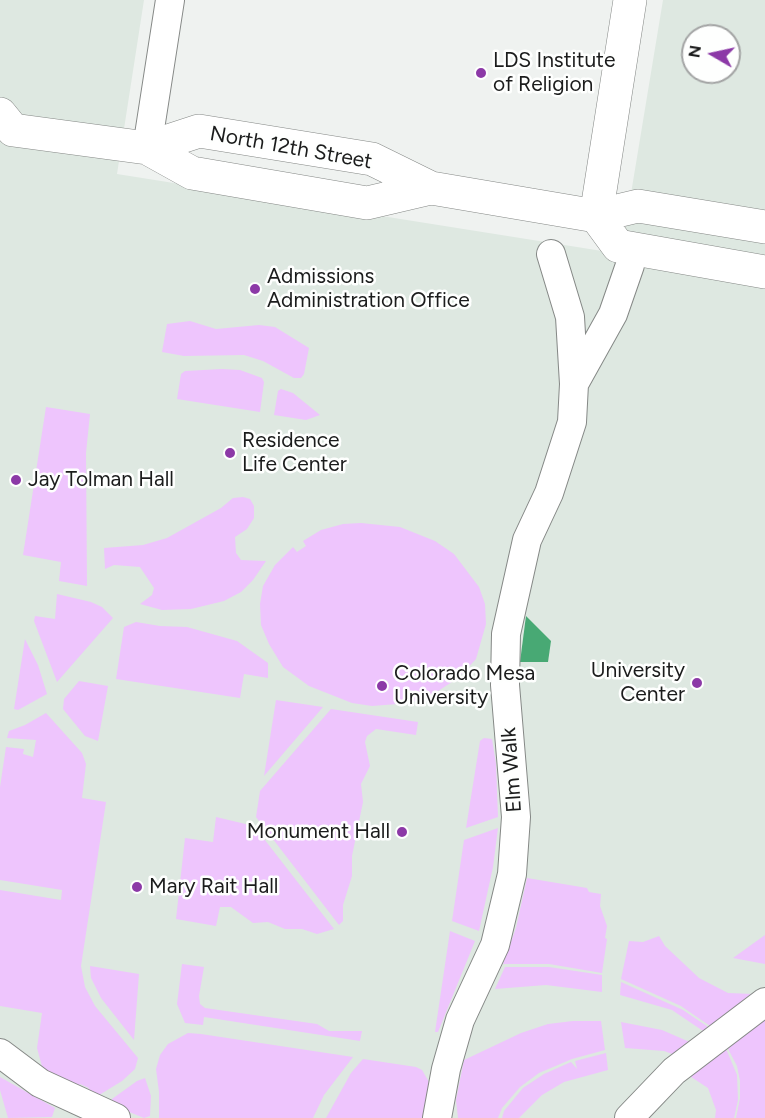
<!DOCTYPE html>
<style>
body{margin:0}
#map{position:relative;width:765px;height:1118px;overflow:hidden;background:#eff2f0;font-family:Figtree,sans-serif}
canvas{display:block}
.north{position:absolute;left:681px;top:24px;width:60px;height:60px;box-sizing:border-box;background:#fefffe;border:2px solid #a3a4a4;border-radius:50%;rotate:279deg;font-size:16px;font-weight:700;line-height:24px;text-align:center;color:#1b1c1c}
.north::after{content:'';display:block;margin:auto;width:21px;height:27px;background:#8c39a7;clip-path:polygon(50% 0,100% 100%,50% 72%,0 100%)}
</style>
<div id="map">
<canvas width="765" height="1118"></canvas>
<div class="north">N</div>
</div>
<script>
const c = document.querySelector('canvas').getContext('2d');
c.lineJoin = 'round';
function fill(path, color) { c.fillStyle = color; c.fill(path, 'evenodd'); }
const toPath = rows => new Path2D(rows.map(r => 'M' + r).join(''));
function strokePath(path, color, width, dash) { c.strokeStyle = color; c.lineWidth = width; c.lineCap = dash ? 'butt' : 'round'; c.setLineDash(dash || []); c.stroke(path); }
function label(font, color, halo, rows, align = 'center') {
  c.font = font + ' Figtree,sans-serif'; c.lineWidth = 5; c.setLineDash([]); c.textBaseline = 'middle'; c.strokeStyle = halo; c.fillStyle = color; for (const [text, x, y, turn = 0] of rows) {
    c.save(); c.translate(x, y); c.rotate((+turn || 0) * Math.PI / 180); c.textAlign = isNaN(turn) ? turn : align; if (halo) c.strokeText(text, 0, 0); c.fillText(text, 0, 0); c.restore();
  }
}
fill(toPath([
 [0,0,144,0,117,174,621,254,663,0,765,0,765,1118,0,1118],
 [693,36,729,36,729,72,693,72]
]), '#dee8e1');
fill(toPath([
 [190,321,216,329,259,325,275,327,309,348,304,374,301,378,294,378,263,361,244,355,184,356,162,352,167,324],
 [222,369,240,370,262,378,264,382,260,412,177,399,181,374,185,371],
 [281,389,293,393,320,415,306,420,274,415,278,391],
 [46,407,90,414,86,453,87,586,59,581,61,562,23,555],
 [243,497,250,499,254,506,254,518,247,529,235,537,236,553,241,560,266,561,253,580,241,592,224,601,191,609,162,610,140,604,152,595,154,588,140,567,114,565,105,569,104,548,143,545,167,538,221,508,233,498],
 [361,523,400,527,435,541,454,554,479,587,485,604,486,624,476,659,458,678,435,693,410,703,372,706,352,703,309,686,283,667,269,644,261,625,260,604,263,586,275,565,293,547,297,552,306,546,303,541,321,530,343,524],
 [57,594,91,602,102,607,113,618,57,682,34,621,35,616,55,619],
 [136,622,160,626,187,627,237,641,268,663,268,678,244,674,240,698,116,679,124,627],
 [25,639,38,665,47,694,18,710,14,709],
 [79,681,108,686,98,741,85,736,63,709,64,699],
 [276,700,323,707,264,776],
 [331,709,418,722,416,735,376,729,367,736,365,742,370,766,361,784,363,802,352,856,352,876,343,905,343,921,339,925,256,817,260,791],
 [46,713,82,753,86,764,82,798,106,802,81,966,85,987,95,1006,138,1058,135,1069,122,1081,96,1097,86,1093,89,1088,80,1084,78,1089,43,1070,37,1048,42,1013,0,1006,0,890,61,900,62,890,0,880,0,787,6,747,24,749,23,754,33,757,36,740,7,738,9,731,25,725],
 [484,738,492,739,496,764,498,817,466,828,480,741],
 [216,817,254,826,334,929,317,934,302,929,285,929,268,922,253,923,231,907,220,907,216,926,176,919,185,838,213,842],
 [498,828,493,867,479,931,452,921,464,840],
 [527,878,587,888,589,892,601,894,600,906,607,926,605,938,607,939,602,973,549,964,503,964,516,928],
 [450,931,475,941,438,1032,435,1032],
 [765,935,765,964,733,958],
 [659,936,665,946,699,978,728,993,753,994,713,1028,681,1006,621,979,629,941,643,942],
 [182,964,204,967,199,996,200,1004,205,1008,317,1024,329,1031,362,1031,360,1041,204,1017,203,1025,185,1023,177,1004],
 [90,966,139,974,134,1040,101,998,91,978],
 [505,967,549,967,602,975,602,992,546,985,495,989],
 [621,982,683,1010,711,1029,706,1033,672,1010,620,995],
 [765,1014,765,1118,736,1118,740,1098,740,1081,737,1066,725,1043],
 [573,1021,601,1021,605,1050,572,1059,539,1073,520,1087,502,1108,498,1118,458,1118,456,1100,464,1060,521,1033,548,1024],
 [621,1022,662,1030,692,1043,675,1055,664,1051,625,1048],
 [188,1033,201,1034,353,1057,324,1095,313,1118,159,1118,159,1092,156,1069,160,1055,168,1044],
 [724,1044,737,1075,738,1100,734,1118,715,1118,716,1110,708,1088,685,1073],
 [606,1053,608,1070,564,1082,542,1095,519,1118,502,1118,504,1111,523,1088,544,1074,571,1062,577,1069,575,1061],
 [363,1059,416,1067,422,1070,429,1082,430,1089,423,1118,326,1118,351,1073],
 [0,1077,55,1108,52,1117,8,1118,0,1090],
 [145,1078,151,1096,150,1116,144,1118,112,1105,112,1099,137,1081]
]), '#eec5fd');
fill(toPath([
 [526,616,551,641,548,662,520,662]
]), '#48a974');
const street = toPath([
 [147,148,170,0],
 [574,384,613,314,630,265],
 [0,1053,40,1083,116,1118],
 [437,1118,446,1069,460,1020,495,945,512,874,516,817,505,685,506,634,527,540,549,493,572,422,574,384,570,317,551,254],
 [629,1118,674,1071,765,1002]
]);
const secondary = toPath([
 [596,216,630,0]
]);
const primary = toPath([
 [0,114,13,130,147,148,192,173,367,203,431,188],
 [147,148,199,131,372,159,431,188,596,216],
 [765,227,638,206,596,216,618,246,765,272]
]);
strokePath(street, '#858886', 30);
strokePath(secondary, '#858886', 34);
strokePath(primary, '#858886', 34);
strokePath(street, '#fff', 28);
strokePath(secondary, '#fff', 33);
strokePath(primary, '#fff', 33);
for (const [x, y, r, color] of [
 [481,73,6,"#8c39a7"],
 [255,289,6,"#8c39a7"],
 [230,453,6,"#8c39a7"],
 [16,480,6,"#8c39a7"],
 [697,683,6,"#8c39a7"],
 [382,686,6,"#8c39a7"],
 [402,832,6,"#8c39a7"],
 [137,887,6,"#8c39a7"]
]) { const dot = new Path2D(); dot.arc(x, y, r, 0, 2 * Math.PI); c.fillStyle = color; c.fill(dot); strokePath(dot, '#fefffe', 2); }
label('21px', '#1b1c1c', '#fefffe', [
 ["LDS Institute",493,61],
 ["of Religion",493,85],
 ["Admissions",267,277],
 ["Administration Office",267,301],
 ["Residence",242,441],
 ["Life Center",242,465],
 ["Jay Tolman Hall",28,480],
 ["University",685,671,"right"],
 ["Center",685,695,"right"],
 ["Colorado Mesa",394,674],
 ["University",394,698],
 ["Monument Hall",390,832,"right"],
 ["Mary Rait Hall",149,887]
], 'left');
label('21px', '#1b1c1c', '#fefffe', [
 ["North 12th Street",291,148,10],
 ["Elm Walk",512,770,-94]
]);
</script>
